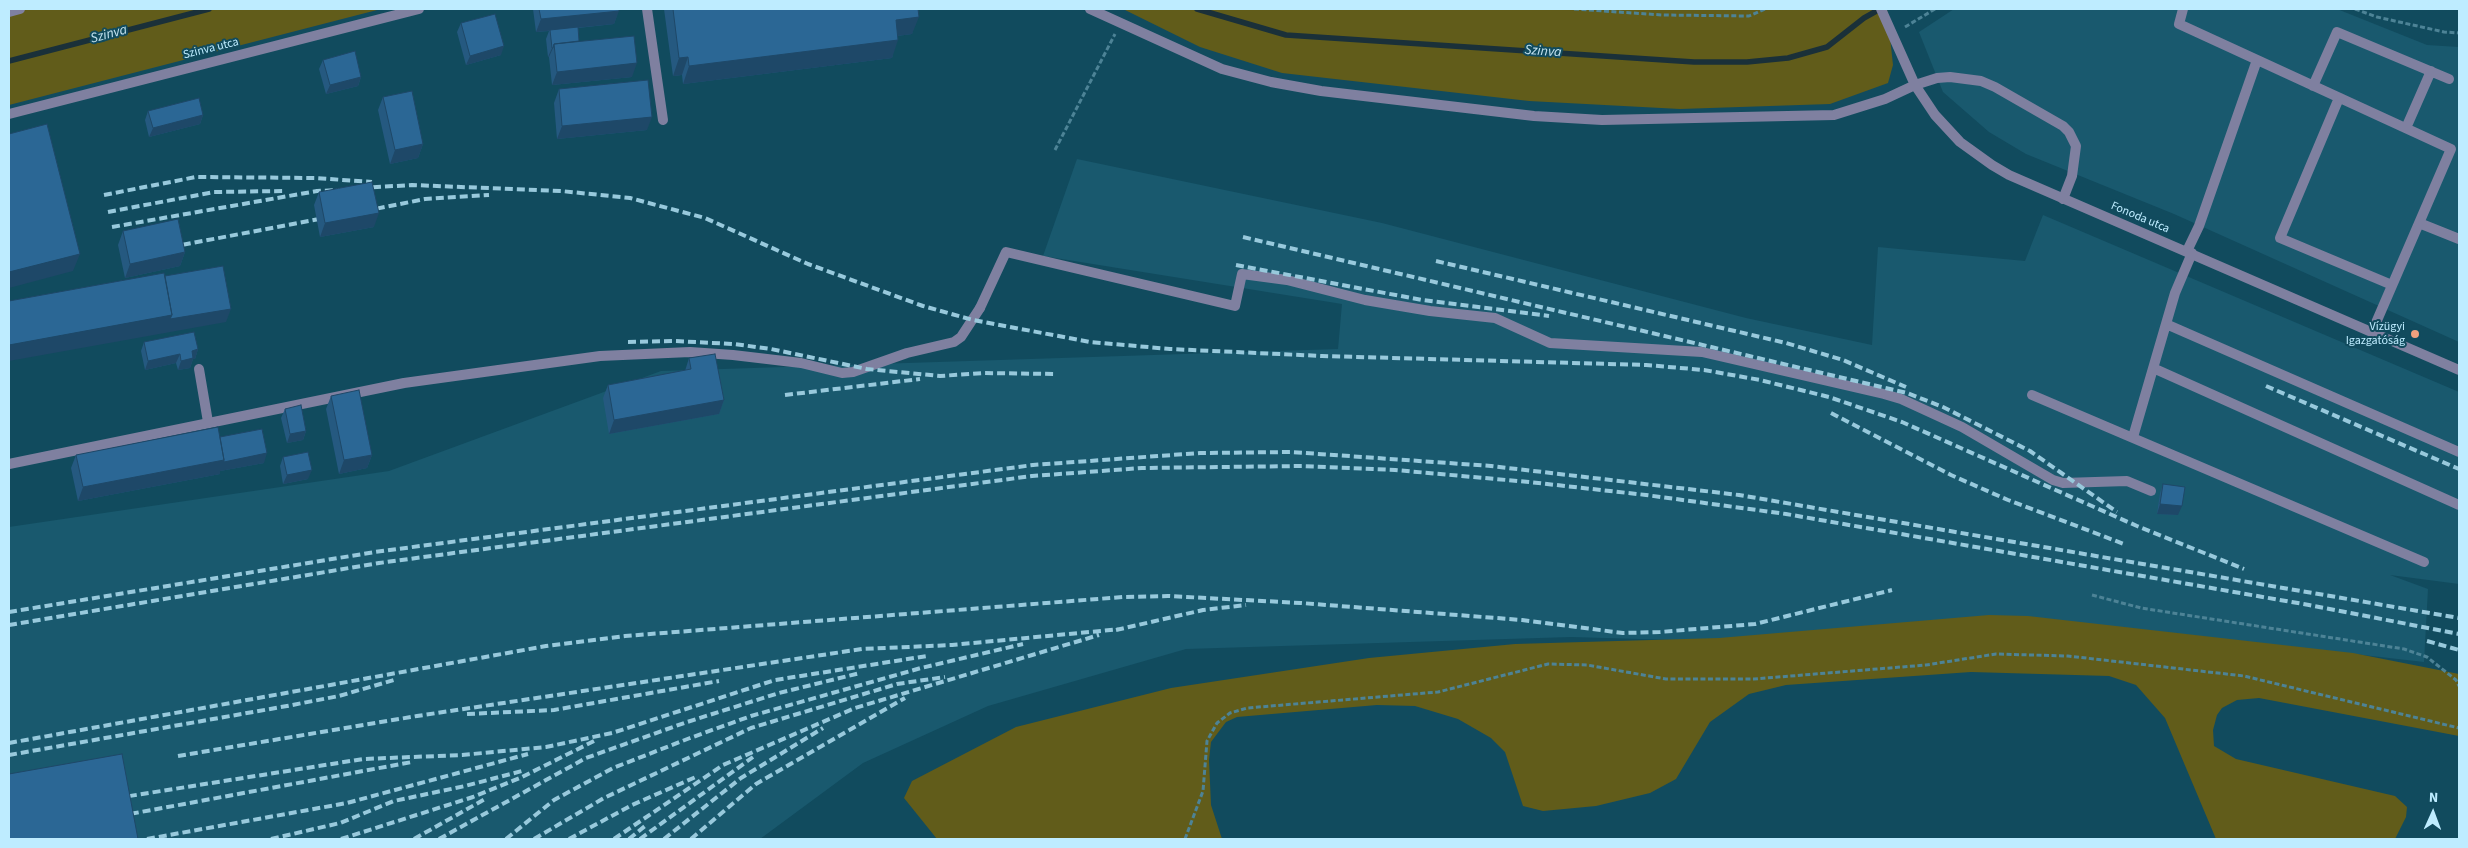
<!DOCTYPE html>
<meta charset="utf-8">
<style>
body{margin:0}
#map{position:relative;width:2468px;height:848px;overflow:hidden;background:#114b5e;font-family:"Source Sans 3",sans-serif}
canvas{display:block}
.frame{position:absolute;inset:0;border:10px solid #beecff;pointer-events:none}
.north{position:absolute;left:2408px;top:788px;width:50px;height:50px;-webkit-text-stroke:4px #114b5e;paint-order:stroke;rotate:2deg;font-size:14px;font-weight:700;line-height:20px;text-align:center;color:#beecff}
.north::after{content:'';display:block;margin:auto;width:18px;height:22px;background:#beecff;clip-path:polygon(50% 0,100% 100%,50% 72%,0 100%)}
</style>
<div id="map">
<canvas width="2468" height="848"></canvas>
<div class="frame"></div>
<div class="north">N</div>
</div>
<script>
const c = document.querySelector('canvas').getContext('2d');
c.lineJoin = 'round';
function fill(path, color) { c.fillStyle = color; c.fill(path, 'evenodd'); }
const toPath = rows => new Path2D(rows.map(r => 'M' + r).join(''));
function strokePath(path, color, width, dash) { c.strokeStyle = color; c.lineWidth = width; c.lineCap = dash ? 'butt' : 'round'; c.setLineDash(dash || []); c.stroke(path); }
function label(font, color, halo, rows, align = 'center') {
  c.font = font + ' "Source Sans 3",sans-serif'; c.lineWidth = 4; c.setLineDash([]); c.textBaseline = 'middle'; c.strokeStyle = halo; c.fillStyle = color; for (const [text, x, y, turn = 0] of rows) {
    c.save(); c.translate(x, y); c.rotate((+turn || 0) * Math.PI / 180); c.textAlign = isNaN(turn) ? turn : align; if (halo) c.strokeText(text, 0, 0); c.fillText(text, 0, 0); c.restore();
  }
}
fill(toPath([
 [1954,9,2337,9,2427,45,2459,47,2459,342,2174,214,2026,154,1989,132,1943,92,1919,32],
 [1077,159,1382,223,1746,318,1872,345,1878,247,2025,261,2043,215,2459,392,2459,584,2390,575,2428,589,2424,662,2118,627,1779,643,1571,637,1186,649,988,706,863,763,760,839,9,839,9,527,389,471,661,371,1338,349,1342,304,1043,256]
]), '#19596e');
fill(toPath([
 [9,9,381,9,9,105],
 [1123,9,1887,9,1893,65,1888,83,1830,104,1680,109,1529,101,1282,73,1200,47],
 [1989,615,2028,616,2353,653,2459,674,2459,736,2259,698,2237,700,2222,708,2217,715,2213,730,2214,746,2236,759,2395,796,2407,807,2406,817,2395,839,2216,839,2165,718,2136,685,2109,676,1971,672,1786,685,1749,694,1710,722,1676,779,1650,793,1596,806,1543,811,1523,806,1505,752,1491,738,1458,719,1415,706,1377,705,1237,717,1226,722,1211,742,1209,760,1211,805,1222,839,937,839,904,798,912,781,1016,727,1171,688,1369,658,1515,644,1719,638]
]), '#615c1a');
strokePath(toPath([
 [1197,9,1286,35,1694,62,1747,62,1788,58,1827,47,1864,18,1880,9],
 [9,61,209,9]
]), '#1a3039', 5.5);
strokePath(toPath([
 [1574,9,1662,15,1749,16,1765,9],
 [2355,9,2377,17,2444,32,2459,33],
 [1905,27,1935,9],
 [1055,150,1115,34],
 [2092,595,2141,608,2404,649,2427,657,2456,680,2459,686],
 [1185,839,1203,791,1207,741,1217,723,1230,713,1247,708,1438,692,1548,664,1587,665,1666,679,1754,679,1926,665,1996,654,2068,656,2244,676,2459,728]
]), '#4d8396', 3, [5, 2.5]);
strokePath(toPath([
 [647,9,663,120],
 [2183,9,2179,24,2451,149,2372,332],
 [1915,85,1937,78,1950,77,1981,81,1995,87,2063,126,2069,132,2076,146,2072,176,2063,199],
 [2313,86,2337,32,2449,79],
 [2339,98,2280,238,2392,285],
 [2406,128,2431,71],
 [2419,223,2459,239],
 [2187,251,2199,226,2257,60],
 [980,308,1006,252,1235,306,1242,274,1287,280,1365,300,1430,311,1495,318,1550,343,1702,352,1884,394,1901,399,1962,427,2053,480,2063,483,2127,481,2151,491],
 [2166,324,2459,452],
 [2153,368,2459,505],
 [199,369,208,422],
 [2032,395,2424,562],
 [2133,437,2175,293,2192,253]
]), '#7f80a0', 10);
strokePath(toPath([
 [1090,9,1222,69,1271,82,1321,91,1534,116,1602,120,1834,115,1885,99,1915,85],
 [1881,9,1915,85,1935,115,1960,142,1992,165,2009,175,2459,370],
 [9,12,20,9],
 [9,114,419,9],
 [9,464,404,383,600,356,690,352,733,355,801,363,842,373,853,372,907,353,954,342,961,337,980,308]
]), '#7f80a0', 10);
strokePath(toPath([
 [361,188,412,185,561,191,630,198,705,218,808,264,923,306,973,320,1090,342,1170,349,1322,356,1646,365,1704,370,1760,380,1829,397,1902,422,2137,526,2244,569],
 [104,195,196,177,315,178,372,182],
 [365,211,425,199,489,195],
 [108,212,214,192,284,191],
 [112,227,317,191,339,190],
 [1243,237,1907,393,1943,407,2030,451,2117,512],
 [171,247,330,217],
 [1436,261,1786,343,1843,360,1906,387],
 [1236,265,1422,300,1549,316],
 [628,342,674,341,734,344,771,349,867,369,940,376,984,373,1056,374],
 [2266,386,2459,469],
 [785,395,920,379],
 [1831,413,1951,475,2008,500,2124,544],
 [9,612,375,552,1033,465,1200,453,1291,452,1491,466,1739,495,2459,618],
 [9,625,379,563,1032,476,1142,468,1302,466,1395,470,1529,482,1646,495,1786,514,2309,605,2459,634],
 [1116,630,1203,610,1246,605],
 [2427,641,2459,650],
 [467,714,554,710,719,681],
 [9,743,546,646,625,636,1123,597,1168,596,1301,603,1522,620,1623,633,1660,632,1755,624,1892,590],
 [9,755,287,706,339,696,394,680],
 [178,756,417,716,862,649,952,645,1121,629],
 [117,798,363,759,462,755,546,747,612,733,775,680,927,656],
 [119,816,412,762],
 [147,839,347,803,528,754],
 [271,839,340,823,394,801,465,786,522,771],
 [341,839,473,797,520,778,594,741],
 [414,839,485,799],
 [439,839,586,758,687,722,779,693,860,673],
 [506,839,554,800,613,768,690,738,751,716,921,668,1023,644],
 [534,839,604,798,751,728,897,684,945,677],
 [569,839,632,805,698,776],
 [614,839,723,765,855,708,1099,635],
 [629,839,645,826],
 [640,839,753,757],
 [664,839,741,778,823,728],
 [691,839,756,784,905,698]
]), '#98c9dc', 4, [8, 4]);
fill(toPath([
 [533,9,619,9,614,24,578,28,579,41,632,77,552,85,549,57,548,57,546,39,549,31,536,32],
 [664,9,918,9,912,34,897,36,892,58,683,84,682,75,673,76],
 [461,23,501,55,466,65,457,32],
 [323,60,361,77,358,86,326,94,319,69],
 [559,89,647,130,557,139,554,103],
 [383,97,423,144,418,158,390,164,378,110],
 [148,111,203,115,200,124,149,137,145,120],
 [319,192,374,227,320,237,314,205],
 [123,231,185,252,180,266,125,278,118,245],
 [144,342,198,349,195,359,193,359,190,368,178,370,176,363,145,370,141,351],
 [689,358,724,400,719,414,609,434,603,398,608,385,685,371],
 [331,396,372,455,367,468,339,474,326,409],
 [285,409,306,431,303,440,287,443,281,418],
 [220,437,264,463,220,471,220,474,78,501,71,468,76,455],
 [283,457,308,479,283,484,280,466],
 [2163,484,2178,515,2157,514,2160,493]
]), '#255980');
fill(toPath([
 [619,11,614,24,536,32,541,19],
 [919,17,912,34,889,37,896,20],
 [898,40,892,58,683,84,689,66],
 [504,46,501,55,466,65,470,56],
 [552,48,553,48,549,57,548,57],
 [688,57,682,75,673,76,679,58],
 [637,63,632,77,552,85,557,72],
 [361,77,358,86,326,94,330,85],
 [203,115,200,124,149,137,153,128],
 [652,117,647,130,557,139,562,126],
 [423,144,418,158,390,164,395,150],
 [379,213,374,227,320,237,325,223],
 [185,252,180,266,125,278,130,264],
 [80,254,73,271,9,288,9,272],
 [231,309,226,322,9,361,9,345,172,315],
 [198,349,195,359,193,359,190,368,178,370,181,361,192,351],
 [180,354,176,363,145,370,148,361],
 [724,400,719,414,609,434,614,420],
 [306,431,303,440,287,443,290,434],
 [267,453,264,463,220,471,220,474,78,501,83,487,224,460],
 [372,455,367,468,339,474,344,460],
 [312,470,308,479,283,484,287,475],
 [2160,504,2182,506,2178,515,2157,514]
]), '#1e4868');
const building = toPath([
 [539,9,619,9,619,11,541,19,539,9],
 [673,9,918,9,919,17,896,20,898,40,689,66,688,57,679,58,673,9],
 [495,14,504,46,470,56,461,23,495,14],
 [578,27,579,41,554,44,553,48,552,48,550,30,578,27],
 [634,36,637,63,557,72,554,44,634,36],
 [355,51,361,77,330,85,323,60,355,51],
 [648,80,652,117,562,126,559,89,648,80],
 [412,91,423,144,395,150,383,97,412,91],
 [199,98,203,115,153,128,148,111,199,98],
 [47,124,80,254,9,272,9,134,47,124],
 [372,182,379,213,325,223,319,192,372,182],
 [178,219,185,252,130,264,123,231,178,219],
 [223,266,231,309,170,319,172,315,165,276,223,266],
 [164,273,172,315,9,345,9,301,164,273],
 [194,332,198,349,192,351,193,358,181,361,180,354,148,361,144,342,194,332],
 [715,354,724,400,614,420,608,385,691,369,689,358,715,354],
 [359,390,372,455,344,460,331,396,359,390],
 [301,405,306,431,290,434,285,409,301,405],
 [218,427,224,460,83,487,76,455,218,427],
 [262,429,267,453,224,462,224,460,220,437,262,429],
 [308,452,312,470,287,475,283,457,308,452],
 [2163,484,2185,487,2182,506,2160,504,2163,484],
 [122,754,138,839,9,839,9,774,122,754]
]);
fill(building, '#2b6795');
strokePath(building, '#1e4868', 1);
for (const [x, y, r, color] of [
 [2415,334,5,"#f1a17e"]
]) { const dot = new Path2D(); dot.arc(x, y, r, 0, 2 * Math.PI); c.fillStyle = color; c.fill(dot); strokePath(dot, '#114b5e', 2); }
label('12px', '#beecff', '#114b5e', [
 ["Szinva utca",211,49,-14],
 ["Fonoda utca",2140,218,23]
]);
label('12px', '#beecff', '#114b5e', [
 ["Vízügyi",2405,327],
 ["Igazgatóság",2405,341]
], 'right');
label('italic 14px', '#c5e4f1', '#114b5e', [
 ["Szinva",109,35,-15],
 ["Szinva",1543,52,4]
]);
</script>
